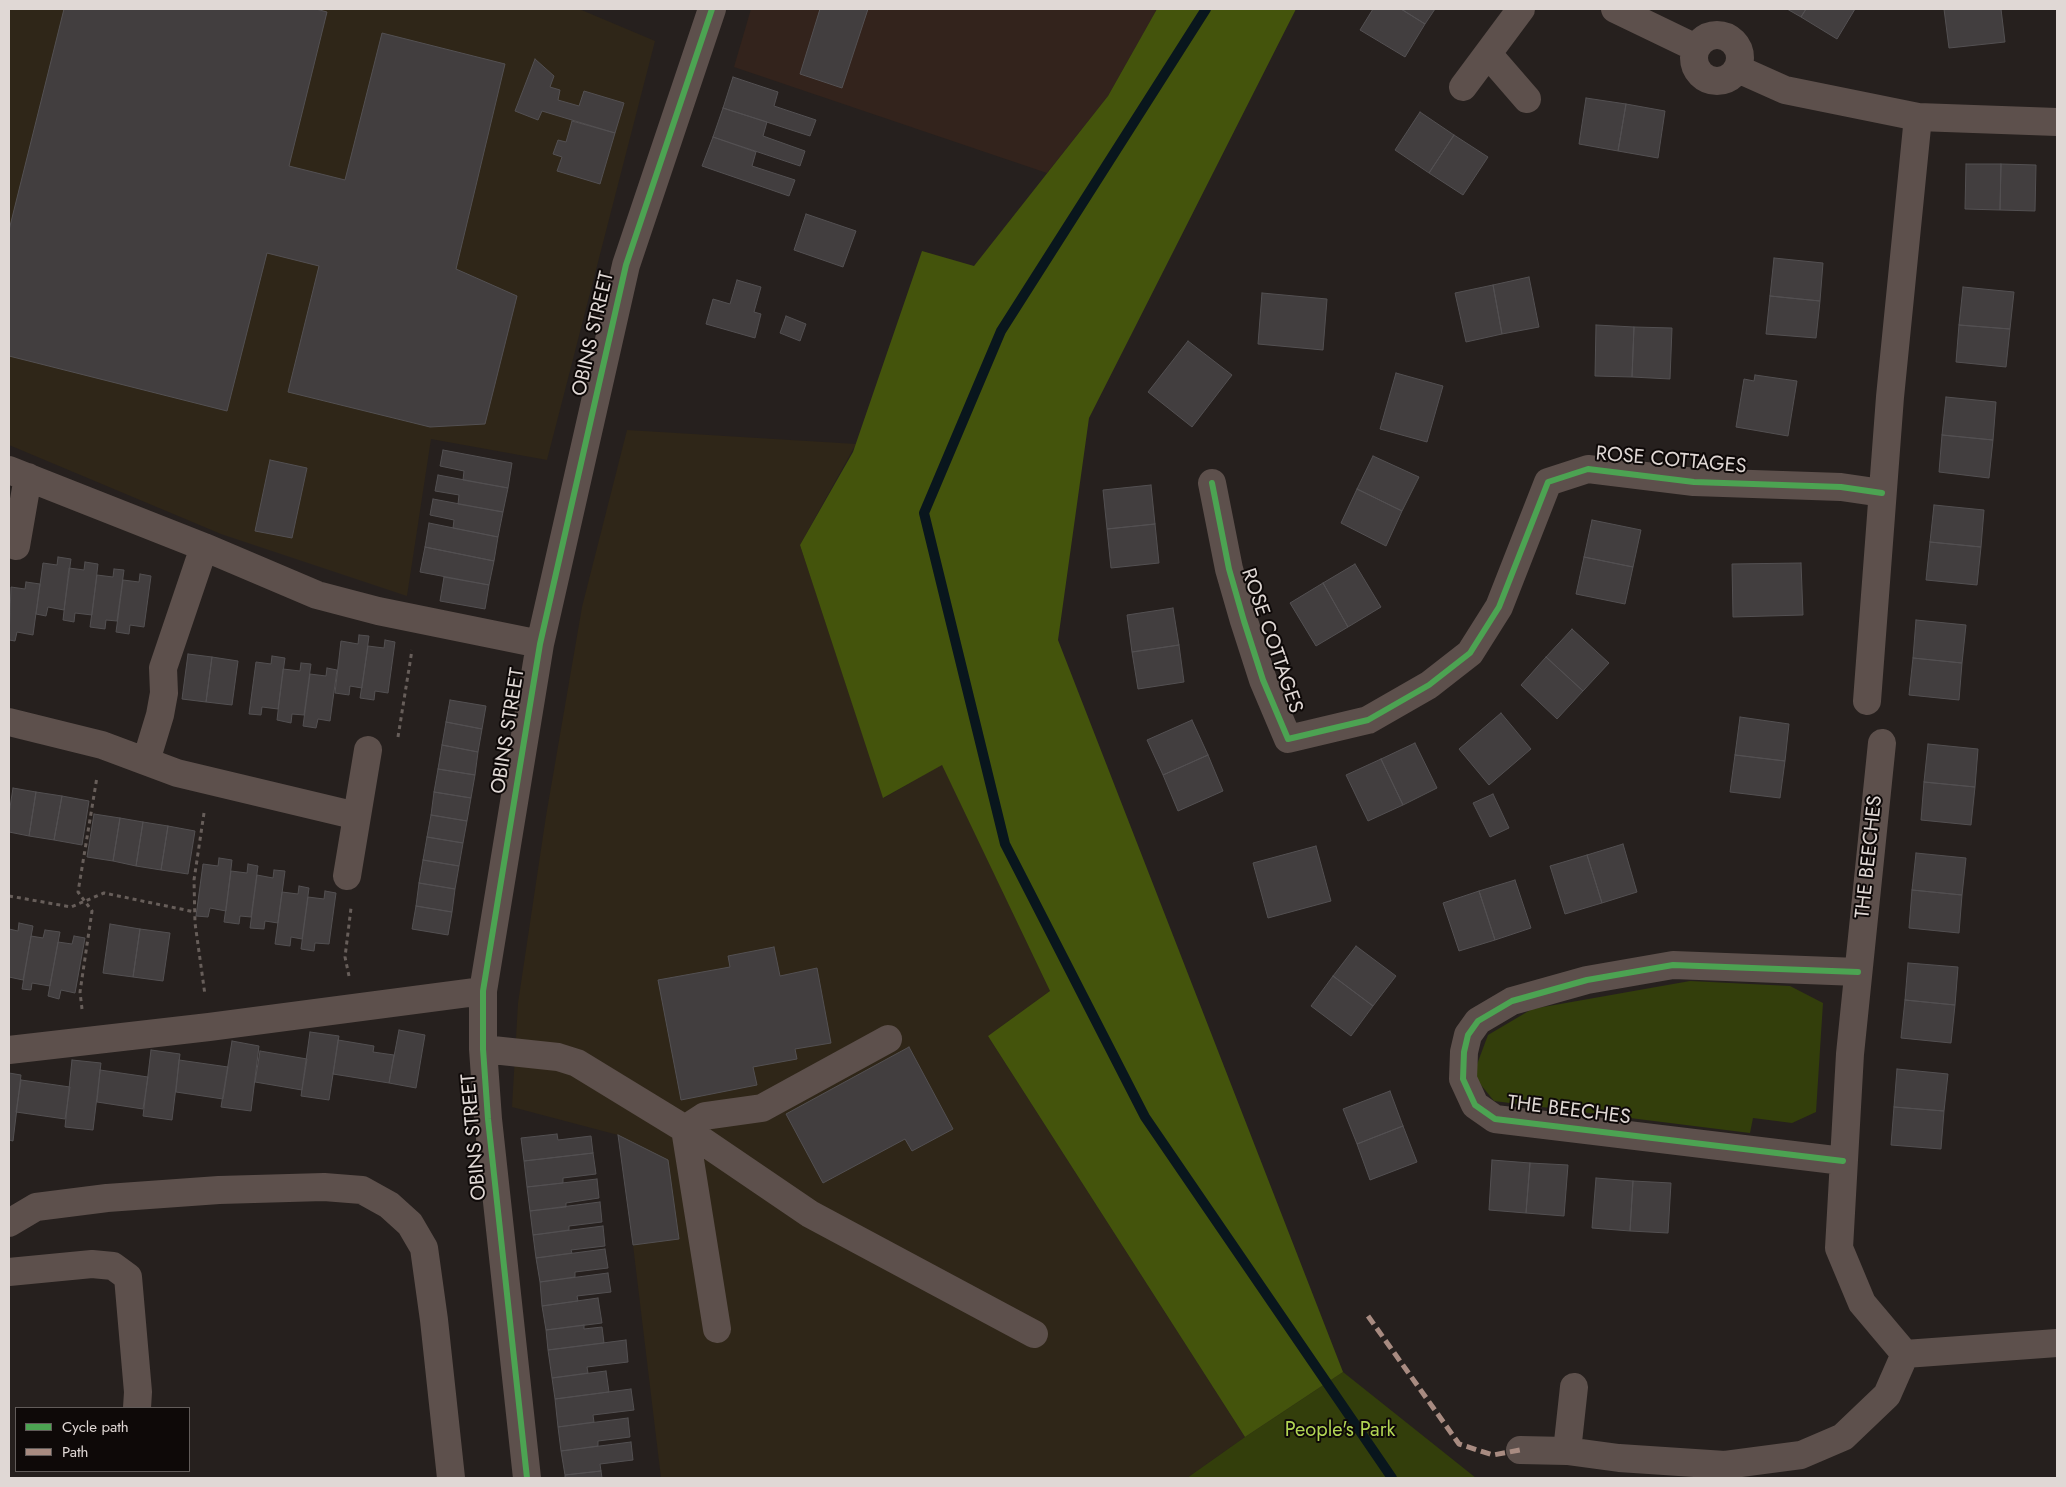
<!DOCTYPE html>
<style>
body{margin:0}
#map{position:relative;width:2066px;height:1487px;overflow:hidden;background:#26201e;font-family:Jost,sans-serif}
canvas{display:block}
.frame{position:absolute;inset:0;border:10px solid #e0d8d5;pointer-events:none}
.legend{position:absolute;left:15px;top:1407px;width:175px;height:65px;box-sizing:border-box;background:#0e0908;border:1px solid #625c5a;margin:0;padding:6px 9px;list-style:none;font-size:15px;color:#e0d8d5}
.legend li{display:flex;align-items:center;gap:10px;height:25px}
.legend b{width:25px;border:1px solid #625c5a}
</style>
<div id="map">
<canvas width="2066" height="1487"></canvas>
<div class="frame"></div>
<ul class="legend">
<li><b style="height:6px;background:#4ca352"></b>Cycle path</li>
<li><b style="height:6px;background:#a88b81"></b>Path</li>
</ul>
</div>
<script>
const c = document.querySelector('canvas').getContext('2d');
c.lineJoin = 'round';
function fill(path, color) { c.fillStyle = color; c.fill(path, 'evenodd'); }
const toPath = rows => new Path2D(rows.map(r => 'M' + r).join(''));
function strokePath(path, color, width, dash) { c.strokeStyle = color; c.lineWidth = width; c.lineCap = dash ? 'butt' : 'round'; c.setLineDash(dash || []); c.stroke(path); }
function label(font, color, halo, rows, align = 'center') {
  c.font = font + ' Jost,sans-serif'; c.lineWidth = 4; c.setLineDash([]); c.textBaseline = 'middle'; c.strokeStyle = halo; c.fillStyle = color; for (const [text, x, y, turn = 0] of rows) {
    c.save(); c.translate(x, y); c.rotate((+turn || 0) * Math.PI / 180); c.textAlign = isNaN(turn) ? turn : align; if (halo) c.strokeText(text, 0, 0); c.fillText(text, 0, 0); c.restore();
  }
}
fill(toPath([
 [751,9,1157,9,1108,96,1047,173,734,67]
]), '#33231c');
fill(toPath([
 [9,9,579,9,655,41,547,460,431,439,407,596,221,534,9,445],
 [627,430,856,444,800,545,884,798,942,764,1050,991,988,1036,1245,1437,1187,1478,661,1478,633,1245,618,1135,512,1107,518,1003,546,816,582,607]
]), '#2f2618');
fill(toPath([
 [1690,981,1790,986,1823,1003,1816,1112,1792,1123,1753,1118,1750,1133,1494,1101,1473,1075,1488,1035,1532,1009],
 [1343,1372,1476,1478,1187,1478,1245,1437]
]), '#333e0b');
fill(toPath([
 [1157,9,1296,9,1089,418,1058,640,1343,1372,1245,1437,988,1036,1050,991,942,765,883,798,800,545,853,452,922,251,974,266,1108,96]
]), '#44540c');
strokePath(toPath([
 [1206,9,1001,331,924,513,1005,844,1145,1117,1392,1478]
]), '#09161d', 10);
const building = toPath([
 [64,9,316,9,327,12,289,166,345,180,382,33,505,64,456,269,517,296,485,424,430,427,288,392,319,266,267,253,227,411,9,356,9,230,64,9],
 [820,9,868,9,842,88,800,74,820,9],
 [1373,9,1401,9,1425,24,1405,57,1360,30,1373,9],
 [1401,9,1435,9,1425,24,1401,9],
 [1787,9,1806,9,1801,17,1787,9],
 [1806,9,1855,9,1837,39,1801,17,1806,9],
 [1944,9,2001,9,2005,42,1949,48,1944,9],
 [535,59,554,76,550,87,560,90,558,100,579,106,584,91,624,103,615,133,542,111,538,120,515,111,535,59],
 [733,77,778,92,774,106,816,120,810,136,723,108,733,77],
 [1586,98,1626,104,1618,151,1579,144,1586,98],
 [1626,104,1665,111,1658,158,1618,151,1626,104],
 [723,108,767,122,763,136,805,151,800,166,713,137,723,108],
 [1420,112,1454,135,1429,173,1395,150,1420,112],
 [572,121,615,133,600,184,557,171,562,157,553,154,558,140,566,142,572,121],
 [1454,135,1488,157,1463,195,1429,173,1454,135],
 [713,137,756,152,752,166,795,180,789,196,702,166,713,137],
 [1966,164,2001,164,2000,210,1965,209,1966,164],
 [2001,164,2036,165,2035,211,2000,210,2001,164],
 [806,214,856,231,843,267,794,250,806,214],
 [1774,258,1823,263,1820,301,1770,296,1774,258],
 [1529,277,1539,327,1502,334,1493,285,1529,277],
 [737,280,761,287,754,312,761,314,755,338,706,324,713,299,730,304,737,280],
 [1493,285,1502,334,1466,342,1455,293,1493,285],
 [1963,287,2014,292,2010,329,1959,325,1963,287],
 [1262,293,1327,299,1323,350,1258,344,1262,293],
 [1770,296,1820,301,1816,338,1766,334,1770,296],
 [786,316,806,324,800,341,780,333,786,316],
 [1596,325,1634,327,1632,377,1595,376,1596,325],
 [1959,325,2010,329,2006,367,1956,362,1959,325],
 [1634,327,1672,328,1670,379,1632,377,1634,327],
 [1188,341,1232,375,1192,427,1148,392,1188,341],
 [1396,373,1443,386,1427,442,1380,429,1396,373],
 [1755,375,1797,381,1788,436,1736,427,1744,379,1754,381,1755,375],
 [1946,397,1996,402,1993,440,1942,435,1946,397],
 [1942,435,1993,440,1989,478,1939,472,1942,435],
 [443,450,512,463,508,488,463,480,464,471,440,466,443,450],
 [1373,456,1419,477,1402,511,1357,489,1373,456],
 [270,460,307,468,292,538,255,531,270,460],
 [438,475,508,488,503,512,458,504,459,495,435,491,438,475],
 [1151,485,1155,524,1107,529,1103,490,1151,485],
 [1357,489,1402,511,1386,546,1341,523,1357,489],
 [433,499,503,512,498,537,453,528,454,520,430,515,433,499],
 [1934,505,1984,510,1981,547,1930,542,1934,505],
 [1592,520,1641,530,1633,567,1584,557,1592,520],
 [429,523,498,537,494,561,425,547,429,523],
 [1155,524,1159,563,1111,568,1107,529,1155,524],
 [1930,542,1981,547,1977,585,1926,580,1930,542],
 [425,547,494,561,489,585,420,572,425,547],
 [58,557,71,559,64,610,48,607,46,616,36,614,43,563,57,565,58,557],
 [1584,557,1633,567,1625,604,1576,594,1584,557],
 [85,562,98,564,92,615,75,613,74,622,63,620,69,568,84,570,85,562],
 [1801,563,1803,615,1733,617,1732,564,1801,563],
 [1355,564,1381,607,1348,627,1323,583,1355,564],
 [114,569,124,570,117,621,106,620,105,629,90,627,97,575,113,577,114,569],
 [140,574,151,576,144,627,130,625,129,634,116,632,123,580,139,582,140,574],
 [444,577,489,585,485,609,440,601,444,577],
 [26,582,40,584,33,635,17,632,15,641,9,640,11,587,25,589,26,582],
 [1323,583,1348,627,1316,646,1290,603,1323,583],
 [1173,608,1179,645,1132,652,1127,615,1173,608],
 [1916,620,1966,625,1962,663,1913,658,1916,620],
 [1572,629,1609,663,1583,691,1546,657,1572,629],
 [359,635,369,636,362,688,350,686,349,695,335,693,341,641,358,644,359,635],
 [385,640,395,642,388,693,375,691,374,700,360,698,368,646,384,648,385,640],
 [1179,645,1184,682,1138,689,1132,652,1179,645],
 [188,654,212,657,206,702,182,699,188,654],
 [272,656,285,658,278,709,262,707,261,715,249,714,256,662,271,664,272,656],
 [212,657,238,661,232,705,206,702,212,657],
 [1546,657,1583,691,1557,719,1521,685,1546,657],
 [1913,658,1962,663,1959,700,1909,695,1913,658],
 [301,663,311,664,304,715,292,714,291,723,277,720,283,669,300,671,301,663],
 [327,668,337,670,330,721,318,719,316,728,303,726,310,674,326,676,327,668],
 [450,700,486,706,482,729,446,722,450,700],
 [1501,713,1531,749,1489,785,1459,749,1501,713],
 [1740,717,1789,724,1785,761,1735,755,1740,717],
 [1192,720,1208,755,1163,775,1147,740,1192,720],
 [446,722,482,729,478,752,442,745,446,722],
 [1415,743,1437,788,1403,805,1381,759,1415,743],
 [1928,744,1978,749,1975,787,1924,782,1928,744],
 [442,745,478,752,475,775,438,769,442,745],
 [1208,755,1223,791,1178,811,1163,775,1208,755],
 [1735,755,1785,761,1780,798,1730,792,1735,755],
 [1381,759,1403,805,1368,821,1346,775,1381,759],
 [438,769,475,775,471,798,434,792,438,769],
 [1924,782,1975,787,1971,825,1921,820,1924,782],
 [13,788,36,792,29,836,9,832,9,814,13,788],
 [36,792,62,796,54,840,29,836,36,792],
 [434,792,471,798,467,821,431,815,434,792],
 [1493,794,1509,828,1490,837,1473,803,1493,794],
 [62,796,89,801,82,845,54,840,62,796],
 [94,814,120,818,113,861,87,857,94,814],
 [431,815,467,821,463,843,427,837,431,815],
 [120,818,143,822,136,866,113,861,120,818],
 [143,822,168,826,161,870,136,866,143,822],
 [168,826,195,831,188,874,161,870,168,826],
 [427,837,463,843,459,866,423,860,427,837],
 [1623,844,1637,892,1602,903,1587,855,1623,844],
 [1316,846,1331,901,1268,918,1253,863,1316,846],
 [1916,853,1966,858,1962,895,1912,890,1916,853],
 [1587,855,1602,903,1565,914,1550,866,1587,855],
 [219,858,232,860,226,911,210,908,208,917,196,916,203,864,218,866,219,858],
 [423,860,459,866,455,889,419,883,423,860],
 [248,864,258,866,251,917,240,916,239,924,224,922,231,871,247,873,248,864],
 [274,870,285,871,278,923,265,921,264,929,250,928,257,875,273,878,274,870],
 [1515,880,1531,928,1495,940,1479,891,1515,880],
 [419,883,455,889,452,912,416,906,419,883],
 [299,886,309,888,302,939,291,937,290,946,275,944,282,892,298,894,299,886],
 [1912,890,1962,895,1959,933,1909,928,1912,890],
 [325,891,336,893,329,944,315,943,314,951,301,949,308,897,324,899,325,891],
 [1479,891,1495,940,1459,951,1443,903,1479,891],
 [416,906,452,912,448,935,412,929,416,906],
 [19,923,33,926,23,980,9,977,9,929,18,931,19,923],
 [110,924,140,929,133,977,103,973,110,924],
 [140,929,170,933,163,981,133,977,140,929],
 [45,930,60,932,50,986,32,983,31,990,22,989,31,936,43,938,45,930],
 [74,936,85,938,75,993,61,990,59,999,48,996,58,942,72,944,74,936],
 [1356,946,1396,976,1373,1006,1333,976,1356,946],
 [774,947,780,976,817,968,831,1043,795,1049,797,1059,753,1067,757,1085,681,1100,658,980,730,967,728,956,774,947],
 [1908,963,1958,967,1955,1005,1905,1000,1908,963],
 [1333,976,1373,1006,1351,1036,1311,1006,1333,976],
 [1905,1000,1955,1005,1951,1043,1901,1038,1905,1000],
 [399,1030,425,1035,416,1088,389,1083,399,1030],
 [310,1032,339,1036,329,1100,301,1096,310,1032],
 [338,1040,374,1046,373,1052,394,1055,389,1083,333,1074,338,1040],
 [232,1041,259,1046,251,1111,221,1107,232,1041],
 [909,1047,953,1129,912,1151,905,1139,823,1183,786,1114,909,1047],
 [151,1050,180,1054,172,1120,143,1116,151,1050],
 [260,1051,307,1059,302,1090,255,1082,260,1051],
 [72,1060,101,1063,93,1130,65,1127,72,1060],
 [179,1060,228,1067,223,1099,176,1092,179,1060],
 [1897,1069,1948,1074,1944,1111,1894,1107,1897,1069],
 [100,1070,148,1077,143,1109,97,1102,100,1070],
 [9,1073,21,1075,13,1141,9,1140,9,1073],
 [21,1080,70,1087,65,1119,16,1112,21,1080],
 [1390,1091,1403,1126,1357,1144,1343,1109,1390,1091],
 [1894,1107,1944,1111,1941,1149,1891,1145,1894,1107],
 [1403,1126,1417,1162,1370,1180,1357,1144,1403,1126],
 [557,1134,558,1140,591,1136,593,1153,524,1161,521,1138,557,1134],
 [618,1135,668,1160,679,1239,633,1245,618,1135],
 [593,1153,596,1174,563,1178,563,1183,527,1187,524,1161,593,1153],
 [1492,1160,1530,1163,1526,1213,1489,1210,1492,1160],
 [1530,1163,1568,1165,1564,1216,1526,1213,1530,1163],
 [1596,1178,1633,1181,1630,1231,1592,1228,1596,1178],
 [597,1179,599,1198,566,1203,566,1207,530,1211,527,1187,597,1179],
 [1633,1181,1671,1183,1668,1233,1630,1231,1633,1181],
 [600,1202,602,1222,569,1226,569,1230,533,1235,530,1211,600,1202],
 [603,1226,605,1246,571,1250,572,1253,536,1258,533,1235,603,1226],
 [605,1249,608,1268,575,1272,575,1277,540,1282,536,1258,605,1249],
 [608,1273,611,1292,577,1296,578,1301,542,1306,540,1282,608,1273],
 [598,1298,602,1323,546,1330,542,1306,598,1298],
 [584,1325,584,1329,602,1327,604,1343,548,1350,546,1330,584,1325],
 [626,1340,628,1362,587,1367,588,1373,552,1378,548,1350,626,1340],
 [606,1371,609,1392,555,1399,552,1378,606,1371],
 [631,1389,634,1410,593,1415,594,1422,558,1427,555,1399,631,1389],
 [628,1418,630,1437,598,1441,598,1446,561,1451,558,1427,628,1418],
 [631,1442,633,1460,600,1464,601,1471,565,1475,561,1451,631,1442],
 [601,1471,602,1478,565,1478,565,1475,601,1471]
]);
fill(building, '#423e3f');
strokePath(building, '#535052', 1);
strokePath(toPath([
 [398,737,412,650],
 [204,813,194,880,195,923,205,995],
 [9,896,71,907,104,893,195,912],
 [349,976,345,957,351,908],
 [82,1009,80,992,92,911,78,892,97,777]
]), '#675e5a', 3, [4, 4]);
strokePath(toPath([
 [1615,9,1696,48],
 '1694 58a23 23 0 1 1 46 0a23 23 0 1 1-46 0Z',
 [1488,54,1527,99],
 [1738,69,1785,90,1918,117,2057,122],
 [1463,87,1521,9],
 [9,470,204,547,317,595,378,611,540,644],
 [1212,483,1229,569,1244,621,1263,680,1288,739,1368,720,1429,685,1470,653,1499,607,1548,482,1588,469,1694,482,1841,487,1882,493],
 [16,546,28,477],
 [1867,701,1890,397,1918,117],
 [9,722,102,745,177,773,357,816],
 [1882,743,1850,1054,1839,1248,1862,1303,1905,1354,2057,1343],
 [146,761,160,715,164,693,163,668,204,547],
 [347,876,368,750],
 [483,1049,558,1057,577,1063,685,1129,810,1214,1034,1334],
 [9,1050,209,1027,483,991],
 [1843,1161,1495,1119,1475,1105,1463,1079,1464,1052,1468,1035,1478,1021,1512,1001,1587,980,1673,965,1858,972],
 [9,1223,36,1207,107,1198,219,1190,324,1187,362,1190,389,1205,410,1224,424,1248,434,1320,451,1478],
 [9,1272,92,1264,113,1266,128,1277,138,1392,137,1408],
 [717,1329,685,1129,705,1116,762,1108,888,1039],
 [1520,1450,1567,1451,1619,1458,1725,1465,1801,1455,1843,1437,1887,1395,1905,1354],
 [1567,1451,1574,1387],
 [527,1478,488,1119,483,1049,483,991,540,644,626,265,712,9]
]), '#5d504c', 28);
strokePath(toPath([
 [1368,1316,1459,1444,1493,1455,1520,1450]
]), '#a88b81', 5, [10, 5]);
strokePath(toPath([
 [1212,483,1229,569,1244,621,1263,680,1288,739,1368,720,1429,685,1470,653,1499,607,1548,482,1588,469,1694,482,1841,487,1882,493],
 [1843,1161,1495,1119,1475,1105,1463,1079,1464,1052,1468,1035,1478,1021,1512,1001,1587,980,1673,965,1858,972],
 [527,1478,488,1119,483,1049,483,991,540,644,626,265,712,9]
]), '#4ca352', 6);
label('20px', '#e0d8d5', '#0e0908', [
 ["OBINS STREET",594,334,-77],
 ["ROSE COTTAGES",1671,461,5],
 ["ROSE COTTAGES",1271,641,71],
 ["OBINS STREET",509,731,-81],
 ["THE BEECHES",1870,857,-84],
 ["THE BEECHES",1569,1111,7],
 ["OBINS STREET",475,1137,-95]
]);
label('20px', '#b2d554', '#0e0908', [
 ["People's Park",1340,1431]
]);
</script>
